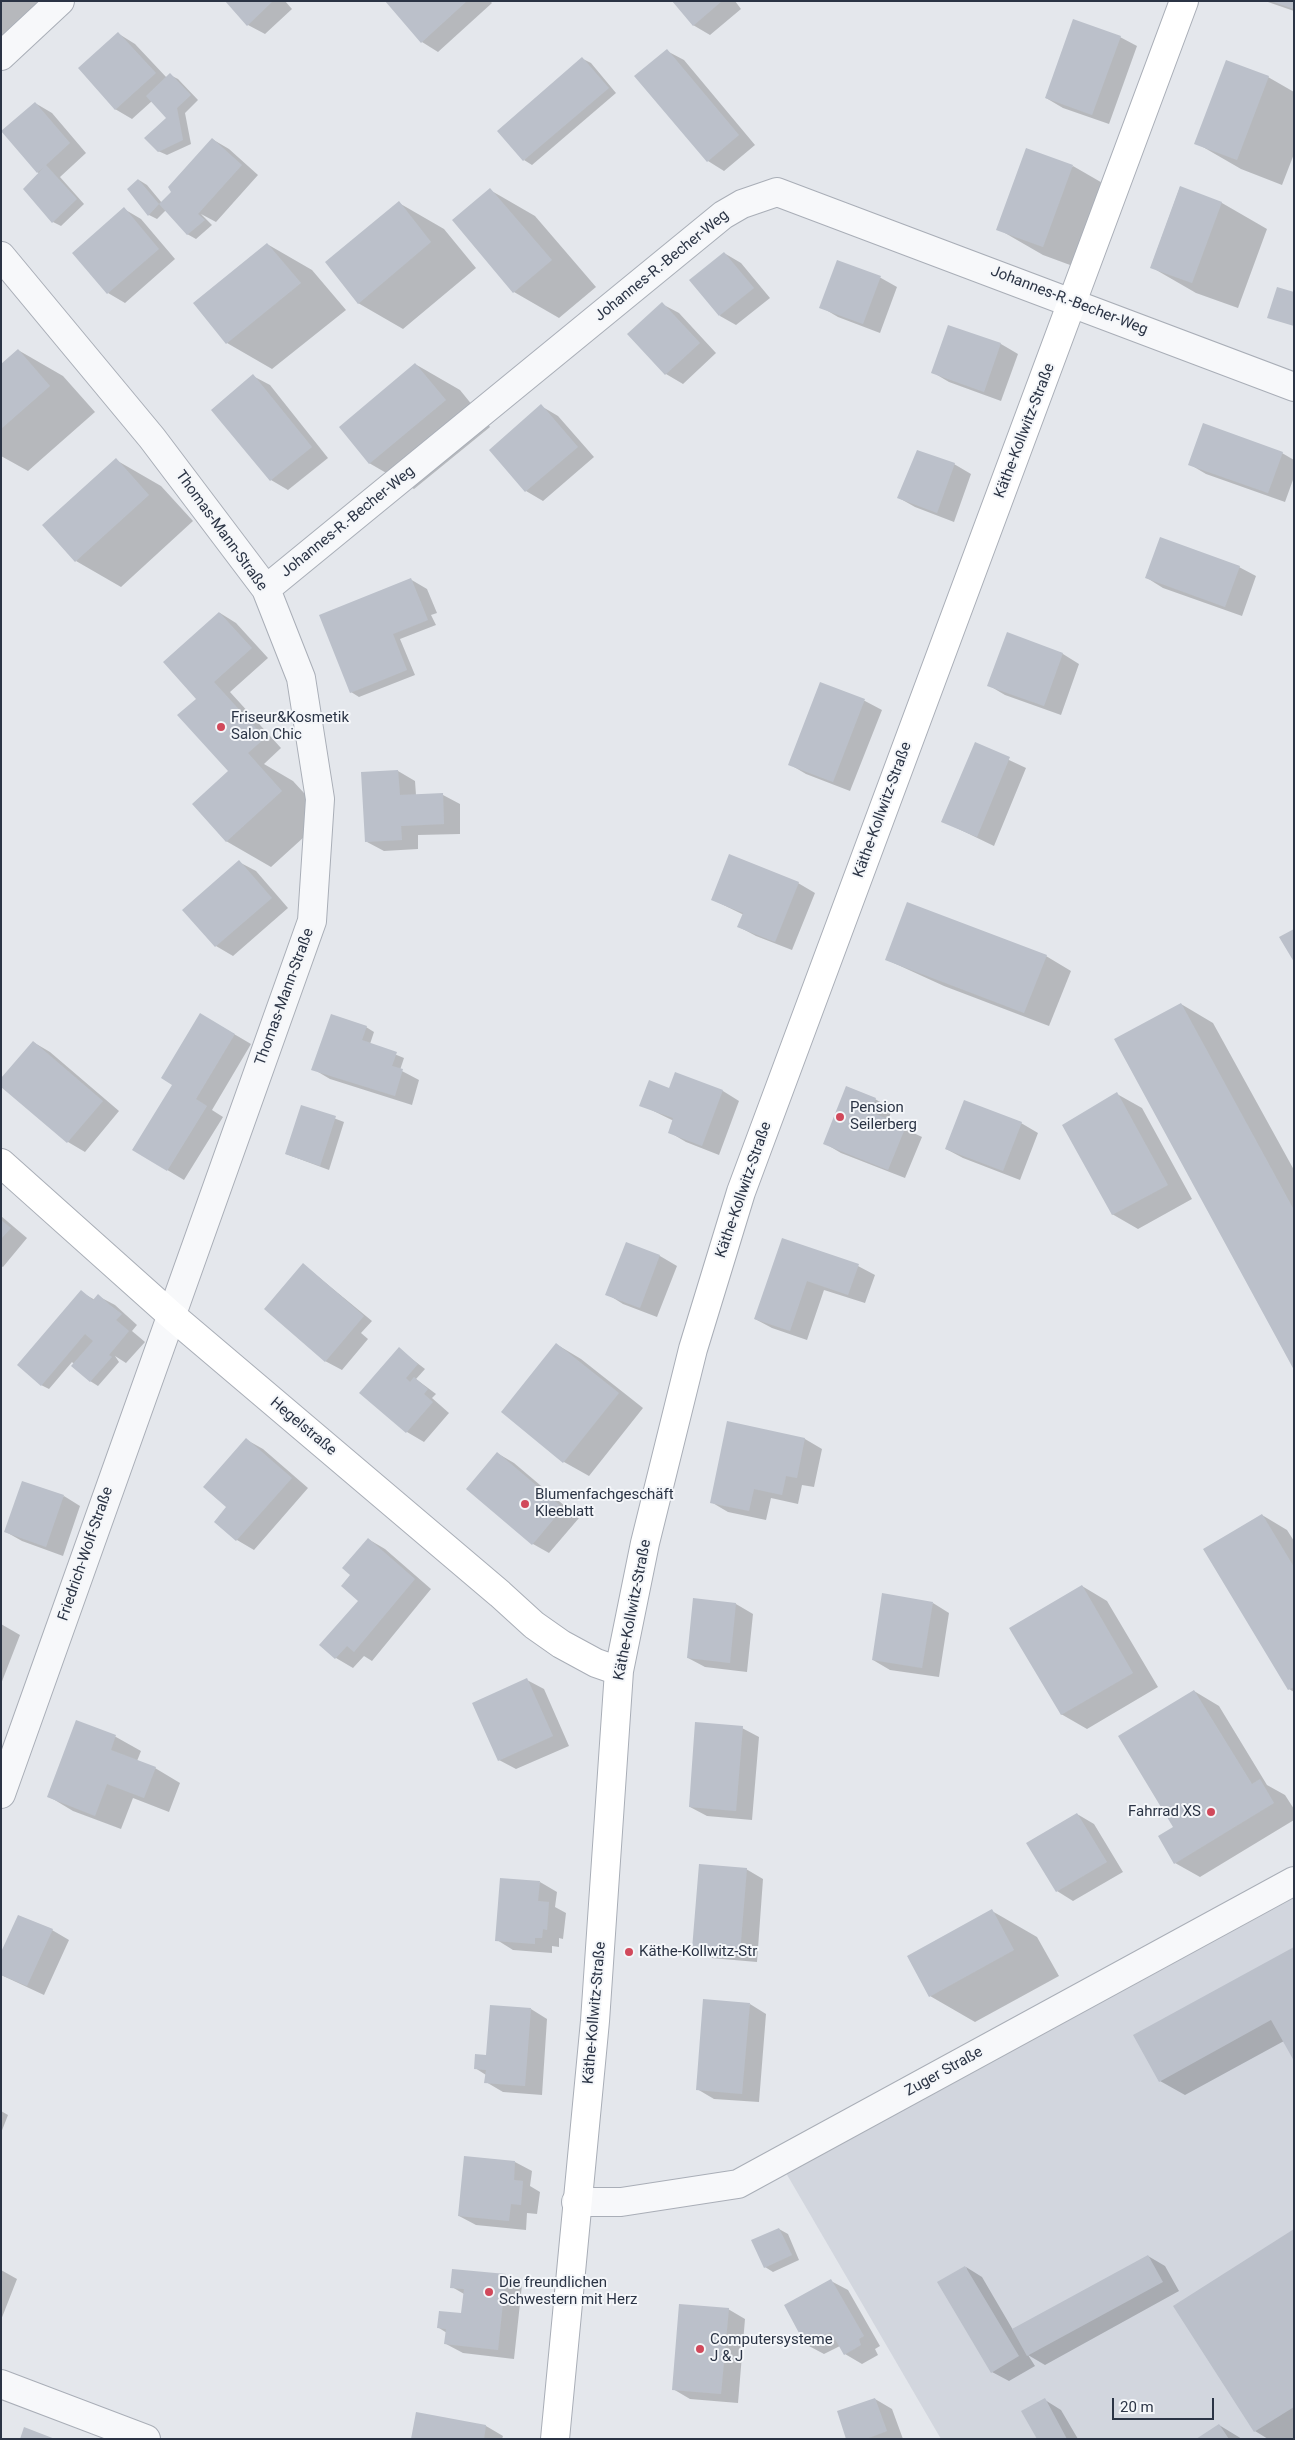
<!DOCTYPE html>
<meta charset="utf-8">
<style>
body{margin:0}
#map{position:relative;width:1295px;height:2440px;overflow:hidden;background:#e4e7ec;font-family:Roboto,sans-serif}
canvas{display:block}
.frame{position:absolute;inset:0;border:2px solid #2b3445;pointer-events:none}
.scale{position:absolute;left:1112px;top:2398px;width:102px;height:22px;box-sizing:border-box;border:2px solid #2b3445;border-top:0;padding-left:6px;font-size:15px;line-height:18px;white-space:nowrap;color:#2b3445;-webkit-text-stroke:4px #f4f6f9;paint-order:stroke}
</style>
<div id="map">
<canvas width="1295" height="2440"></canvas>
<div class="frame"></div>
<div class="scale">20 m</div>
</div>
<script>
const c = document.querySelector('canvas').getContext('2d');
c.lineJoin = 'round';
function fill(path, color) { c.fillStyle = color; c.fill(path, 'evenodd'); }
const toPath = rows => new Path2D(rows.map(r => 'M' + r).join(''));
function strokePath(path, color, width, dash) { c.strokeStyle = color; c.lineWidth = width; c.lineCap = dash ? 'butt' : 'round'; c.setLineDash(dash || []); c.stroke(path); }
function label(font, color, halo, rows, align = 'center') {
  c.font = font + ' Roboto,sans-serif'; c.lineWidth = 4; c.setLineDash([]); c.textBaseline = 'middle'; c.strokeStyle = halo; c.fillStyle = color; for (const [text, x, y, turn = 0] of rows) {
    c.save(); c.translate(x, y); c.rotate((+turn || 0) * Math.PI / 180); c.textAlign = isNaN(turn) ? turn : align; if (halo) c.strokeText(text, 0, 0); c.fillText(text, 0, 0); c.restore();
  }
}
fill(toPath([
 [1294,1890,1294,2439,941,2439,786,2173]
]), '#d2d6de');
fill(toPath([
 [1,1,56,1,1,47],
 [227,1,285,1,292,9,265,34,248,25],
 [387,1,490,1,492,3,438,52,422,42],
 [673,1,735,1,741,9,710,35,693,25],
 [1265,1,1294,1,1294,11],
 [119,34,135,44,167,78,170,75,178,79,198,100,185,113,191,144,167,155,158,151,168,118,152,101,132,119,115,109],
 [1120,37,1137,46,1109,124,1063,108,1046,98],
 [667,51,684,60,755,145,724,171,708,161],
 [583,59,591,63,616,93,532,165,524,160],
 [1268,77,1294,92,1294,154,1282,185,1241,169,1196,143],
 [35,103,52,113,86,153,60,177,84,204,61,226,53,222,38,172],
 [212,139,229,149,258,175,216,222,201,214,212,225,196,239,187,234,166,210,157,219,149,215,139,180,147,185,162,203,182,198],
 [1073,166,1118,192,1089,272,1043,255,998,229],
 [1180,187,1222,203,1267,229,1238,308,1196,293,1151,267],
 [490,190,535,216,596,287,559,318,514,292],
 [399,203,444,229,476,268,403,329,358,303],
 [124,209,141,219,175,259,125,303,108,293],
 [267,244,312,270,346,310,272,369,227,343,195,303],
 [724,253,741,263,770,298,736,325,720,316],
 [838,262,881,278,897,287,880,333,838,317,821,307],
 [662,304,679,313,716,353,683,384,666,374],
 [949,327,1001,344,1018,354,1001,401,949,382,932,372],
 [18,350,63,376,95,412,28,471,1,456,1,365],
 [415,364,460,390,490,427,414,489,369,463],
 [253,376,270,385,328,458,288,490,271,480],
 [541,406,558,416,594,457,543,501,526,491,491,450],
 [1282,453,1294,460,1294,477,1285,502,1206,474,1189,464],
 [116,460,161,486,193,521,121,587,76,561],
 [954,464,971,474,954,522,915,507,899,498],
 [1239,567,1256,576,1242,616,1163,588,1147,578],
 [410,579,427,589,437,613,431,615,436,625,400,639,415,675,359,697,351,692],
 [220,613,236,623,268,658,230,692,281,748,264,764,293,781,326,817,271,867,226,841,230,771,198,699],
 [1008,634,1063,654,1079,664,1061,715,1005,695,988,685],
 [821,684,865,701,882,710,850,791,806,774,789,764],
 [975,744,1026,768,994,846,942,821],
 [398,771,415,781,416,795,443,795,460,804,460,834,418,835,418,849,384,851,367,842],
 [239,862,256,871,288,908,233,956,216,946,184,910],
 [798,883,815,893,792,950,756,936,739,927,744,915,713,900],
 [1046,956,1071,971,1049,1026,944,986,887,960],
 [1181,1004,1213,1023,1294,1170,1294,1367],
 [217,1024,251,1044,212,1110,223,1117,184,1180,134,1150,174,1084],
 [366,1027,374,1032,370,1044,404,1058,400,1070,419,1080,412,1105,330,1079,313,1069],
 [33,1042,50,1052,119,1111,85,1152,68,1142,1,1085],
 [670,1090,723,1091,739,1101,719,1155,686,1142,669,1132,674,1121,641,1105],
 [1117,1094,1142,1108,1192,1199,1138,1229,1112,1214],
 [875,1099,892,1109,888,1121,922,1137,905,1178,841,1153,824,1143],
 [302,1106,344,1122,329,1170,286,1154],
 [1021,1123,1038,1133,1020,1180,963,1158,946,1149],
 [1,1216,27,1238,3,1267,1,1266],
 [783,1239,858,1266,875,1275,865,1303,824,1290,807,1340,772,1328,755,1319],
 [627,1243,660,1256,677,1266,657,1317,623,1304,607,1294],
 [304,1265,372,1321,361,1333,368,1339,342,1370,325,1361],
 [81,1292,95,1300,98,1296,115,1305,137,1325,132,1331,145,1342,126,1363,115,1356,119,1362,98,1386,90,1381,72,1362,49,1389,41,1385],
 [556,1344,581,1359,643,1408,589,1476,564,1462],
 [399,1349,425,1369,416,1379,436,1394,432,1398,449,1413,424,1442,407,1432,361,1393],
 [728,1423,805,1439,822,1449,814,1487,802,1485,798,1504,771,1498,766,1520,728,1512,711,1502],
 [247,1440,263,1449,308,1488,254,1550,237,1540,216,1521,228,1507],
 [497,1453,514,1463,579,1518,549,1553,533,1544],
 [64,1496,80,1506,63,1556,22,1541,6,1532],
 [1262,1515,1287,1530,1294,1541,1294,1692,1289,1689],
 [368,1539,385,1549,431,1589,372,1661,364,1656,353,1668,336,1658,321,1645,360,1601,352,1575],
 [1082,1586,1107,1601,1158,1687,1087,1729,1061,1714],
 [695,1599,736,1604,753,1614,747,1672,705,1667,688,1658],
 [933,1603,949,1613,939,1677,890,1670,873,1660],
 [1,1624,20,1635,1,1684],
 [527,1680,544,1689,569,1746,516,1769,499,1760],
 [1194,1691,1219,1706,1267,1785,1285,1795,1294,1809,1294,1820,1200,1877,1175,1863,1174,1827],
 [77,1722,116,1737,141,1751,137,1761,155,1768,180,1783,169,1812,133,1798,121,1829,73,1811,48,1796],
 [742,1728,759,1737,752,1820,707,1816,690,1807],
 [1077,1814,1094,1824,1123,1872,1073,1901,1057,1891],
 [746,1869,763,1879,757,1962,711,1958,694,1948],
 [540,1882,557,1892,555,1907,566,1913,563,1939,559,1938,559,1947,552,1946,552,1953,513,1950,497,1940],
 [992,1911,1037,1937,1059,1976,975,2022,930,1996],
 [52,1930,69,1940,44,1995,1,1975],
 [1294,1948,1284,2041,1185,2095,1160,2081],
 [750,2004,766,2014,759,2102,714,2099,697,2089],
 [531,2009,547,2019,542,2095,503,2092,486,2082,486,2075,475,2068],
 [1,2111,8,2115,1,2133],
 [515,2162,532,2171,530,2186,540,2192,537,2214,527,2213,526,2230,476,2225,459,2216],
 [779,2229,788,2234,799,2260,773,2272,765,2267],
 [1294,2231,1294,2439,1268,2439,1255,2431],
 [1148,2256,1165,2266,1179,2291,1045,2365,1028,2355,1035,2366,1009,2381,992,2372,966,2267,982,2277,1013,2330],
 [1,2270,17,2279,1,2320],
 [506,2275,522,2285,514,2359,463,2353,446,2344,447,2333,439,2328,462,2315,464,2294,452,2287],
 [831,2281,848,2290,880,2346,875,2349,878,2355,862,2364,845,2354,840,2346,824,2354,807,2345],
 [728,2309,745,2319,738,2403,690,2399,673,2389],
 [875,2399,892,2409,903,2439,848,2439],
 [1045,2400,1061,2410,1078,2439,1038,2439],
 [1219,2425,1242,2439,1198,2439],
 [486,2426,503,2436,502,2439,412,2439]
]), '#0003');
fill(toPath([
 [225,1,273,1,247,26],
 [385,1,467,1,421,43],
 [672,1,722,1,693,26],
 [1273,1,1294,1,1294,9,1273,2],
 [1073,19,1121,36,1092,115,1045,98],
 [118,32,156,73,115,110,78,68],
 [667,49,739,135,707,162,634,76],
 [582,57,609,88,523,161,497,131],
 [1226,60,1269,76,1237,160,1194,144],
 [170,73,191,95,177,108,183,140,158,152,144,138,166,118,146,96],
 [35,102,70,143,46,165,77,199,52,223,23,189,44,167,37,173,1,131],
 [212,138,242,165,198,214,205,220,187,235,159,204,148,216,127,189,138,179,159,204,171,192,168,187],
 [1026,148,1073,165,1043,247,996,230],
 [1180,186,1222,202,1192,283,1150,268],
 [490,188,552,260,513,293,452,220],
 [399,201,431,242,358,304,325,262],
 [124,207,159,249,107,294,72,253],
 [267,243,301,283,226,344,193,303],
 [724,252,754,288,719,316,689,280],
 [837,260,881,276,863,324,819,308],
 [1277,287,1294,292,1294,326,1267,318],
 [662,302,700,343,665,375,627,334],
 [948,325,1001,343,984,392,931,373],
 [18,349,50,386,1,429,1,364],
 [415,363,446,400,369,464,339,427],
 [253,374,312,447,270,481,211,410],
 [541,404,578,447,525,492,489,450],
 [1203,423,1283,452,1268,493,1188,465],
 [917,450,955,463,937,513,897,498],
 [116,458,149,495,75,562,42,525],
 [1160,537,1240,566,1225,607,1145,578],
 [411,578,428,620,393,634,407,670,350,693,319,615],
 [219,612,252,648,214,682,265,738,248,753,282,791,226,842,192,804,228,771,177,715,196,699,163,662],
 [1007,632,1063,653,1044,706,987,686],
 [820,682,865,699,833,782,788,765],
 [975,742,1010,757,977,837,941,822],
 [398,770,400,795,443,793,444,824,401,826,402,840,365,842,361,772],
 [729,854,799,882,775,942,737,927,743,913,711,900],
 [239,860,272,898,215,947,182,910],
 [907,902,1047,955,1024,1013,885,960],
 [1294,929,1294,962,1279,937],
 [1181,1003,1294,1210,1294,1370,1114,1039],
 [200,1013,235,1034,196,1099,207,1106,167,1171,132,1150,172,1085,161,1078],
 [331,1014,367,1026,362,1040,397,1052,392,1066,403,1069,395,1096,311,1070],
 [33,1041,103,1101,67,1143,1,1087,1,1078],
 [675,1072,723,1090,702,1146,668,1133,673,1118,639,1106,649,1080,669,1088],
 [846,1086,876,1098,870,1112,906,1126,888,1170,823,1144],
 [1117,1092,1168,1185,1112,1215,1062,1125],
 [964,1100,1022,1122,1003,1171,945,1149],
 [301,1105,336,1116,320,1166,285,1154],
 [1,1220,11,1228,1,1239],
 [782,1238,859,1264,848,1295,807,1281,790,1331,754,1319],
 [626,1242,660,1255,640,1308,605,1295],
 [303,1263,364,1316,325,1362,264,1309],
 [81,1290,93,1300,98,1294,110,1305,122,1314,116,1320,129,1331,109,1355,112,1357,90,1382,71,1366,93,1341,85,1334,41,1386,17,1365],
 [556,1343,619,1393,563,1463,501,1412],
 [399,1347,418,1364,406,1378,410,1382,414,1377,428,1389,424,1394,433,1402,406,1433,359,1393],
 [727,1421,805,1438,797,1478,786,1476,782,1495,754,1489,749,1511,710,1503],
 [246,1438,292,1478,236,1541,214,1522,226,1507,203,1487],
 [497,1452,563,1508,532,1545,466,1489],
 [22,1481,64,1495,46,1547,4,1532],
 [1262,1514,1294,1567,1294,1687,1288,1690,1203,1549],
 [368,1538,415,1579,354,1652,347,1646,335,1659,319,1645,358,1601,341,1586,350,1575,342,1568],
 [1082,1585,1133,1673,1061,1715,1009,1628],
 [882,1593,933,1602,922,1668,872,1660],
 [693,1598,736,1603,730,1663,687,1658],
 [527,1678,553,1736,498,1761,472,1703],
 [1194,1690,1252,1784,1260,1779,1274,1803,1174,1864,1158,1836,1173,1827,1118,1736],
 [76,1720,116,1735,111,1750,156,1767,144,1798,107,1784,95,1816,47,1797],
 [695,1722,743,1726,736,1811,689,1807],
 [1077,1813,1107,1862,1056,1892,1026,1843],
 [699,1864,747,1868,740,1953,692,1949],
 [500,1878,540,1881,538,1901,549,1902,547,1930,543,1929,542,1938,535,1938,535,1944,495,1941],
 [992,1909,1014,1950,929,1997,907,1956],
 [18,1915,53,1929,27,1986,1,1975,1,1952],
 [1294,1947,1294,2061,1271,2020,1159,2082,1133,2035],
 [703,1999,750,2003,742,2094,696,2090],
 [490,2005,531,2008,525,2086,484,2083,486,2070,474,2069,475,2054,486,2055],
 [464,2156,515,2161,514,2180,523,2181,521,2205,511,2204,509,2221,458,2216],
 [779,2228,792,2255,764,2268,751,2240],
 [1294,2229,1294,2407,1254,2432,1173,2306],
 [1148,2255,1163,2282,1027,2356,1012,2329],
 [965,2266,1019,2356,991,2373,937,2282],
 [452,2269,506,2274,498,2350,444,2344,446,2329,437,2328,439,2311,461,2313,464,2289,450,2288],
 [831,2279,864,2336,859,2339,861,2345,844,2355,831,2332,806,2346,784,2305],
 [679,2304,729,2308,721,2394,672,2390],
 [875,2398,887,2431,866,2439,846,2439,837,2411],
 [1045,2398,1067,2439,1037,2439,1021,2411],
 [416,2412,486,2425,484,2439,411,2439],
 [1219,2424,1229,2439,1196,2439],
 [24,2427,55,2439,20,2439]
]), '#bbc0ca');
const street = toPath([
 [1,56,60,1],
 [1,256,152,438,266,589,301,678,320,799,312,921,1,1794],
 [266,589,723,215,742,204,777,192,1294,387],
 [576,2202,621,2202,738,2184,1294,1881],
 [1,2384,146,2439]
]);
const secondary = toPath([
 [1,1163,171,1315,500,1594,534,1625,561,1644,596,1663,619,1671],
 [555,2439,595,2021,619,1671,645,1543,693,1349,741,1192,1184,1]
]);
strokePath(street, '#a9aeb7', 30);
strokePath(secondary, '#a9aeb7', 30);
strokePath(street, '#f7f8fa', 28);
strokePath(secondary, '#fff', 28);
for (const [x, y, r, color] of [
 [221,727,5,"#d1495b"],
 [840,1117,5,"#d1495b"],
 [525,1504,5,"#d1495b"],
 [1211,1812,5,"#d1495b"],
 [629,1952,5,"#d1495b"],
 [489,2292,5,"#d1495b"],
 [700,2349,5,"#d1495b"]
]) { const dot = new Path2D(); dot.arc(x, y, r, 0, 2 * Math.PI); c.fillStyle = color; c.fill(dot); strokePath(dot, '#f4f6f9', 2); }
label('15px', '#2b3445', '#f4f6f9', [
 ["Johannes-R.-Becher-Weg",662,266,-39],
 ["Johannes-R.-Becher-Weg",1069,301,21],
 ["Käthe-Kollwitz-Straße",1025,431,-69],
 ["Johannes-R.-Becher-Weg",348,522,-39],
 ["Thomas-Mann-Straße",221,531,54],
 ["Käthe-Kollwitz-Straße",883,810,-70],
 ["Thomas-Mann-Straße",285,997,-70],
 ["Käthe-Kollwitz-Straße",744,1190,-71],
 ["Hegelstraße",303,1427,40],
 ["Friedrich-Wolf-Straße",86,1554,-71],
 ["Käthe-Kollwitz-Straße",633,1610,-79],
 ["Käthe-Kollwitz-Straße",595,2013,-85],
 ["Zuger Straße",944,2072,-29]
]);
label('15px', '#2b3445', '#f4f6f9', [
 ["Friseur&Kosmetik",231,718],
 ["Salon Chic",231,735],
 ["Pension",850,1108],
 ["Seilerberg",850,1125],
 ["Blumenfachgeschäft",535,1495],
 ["Kleeblatt",535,1512],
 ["Fahrrad XS",1201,1812,"right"],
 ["Käthe-Kollwitz-Str",639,1952],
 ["Die freundlichen",499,2283],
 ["Schwestern mit Herz",499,2300],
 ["Computersysteme",710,2340],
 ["J & J",710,2357]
], 'left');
</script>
